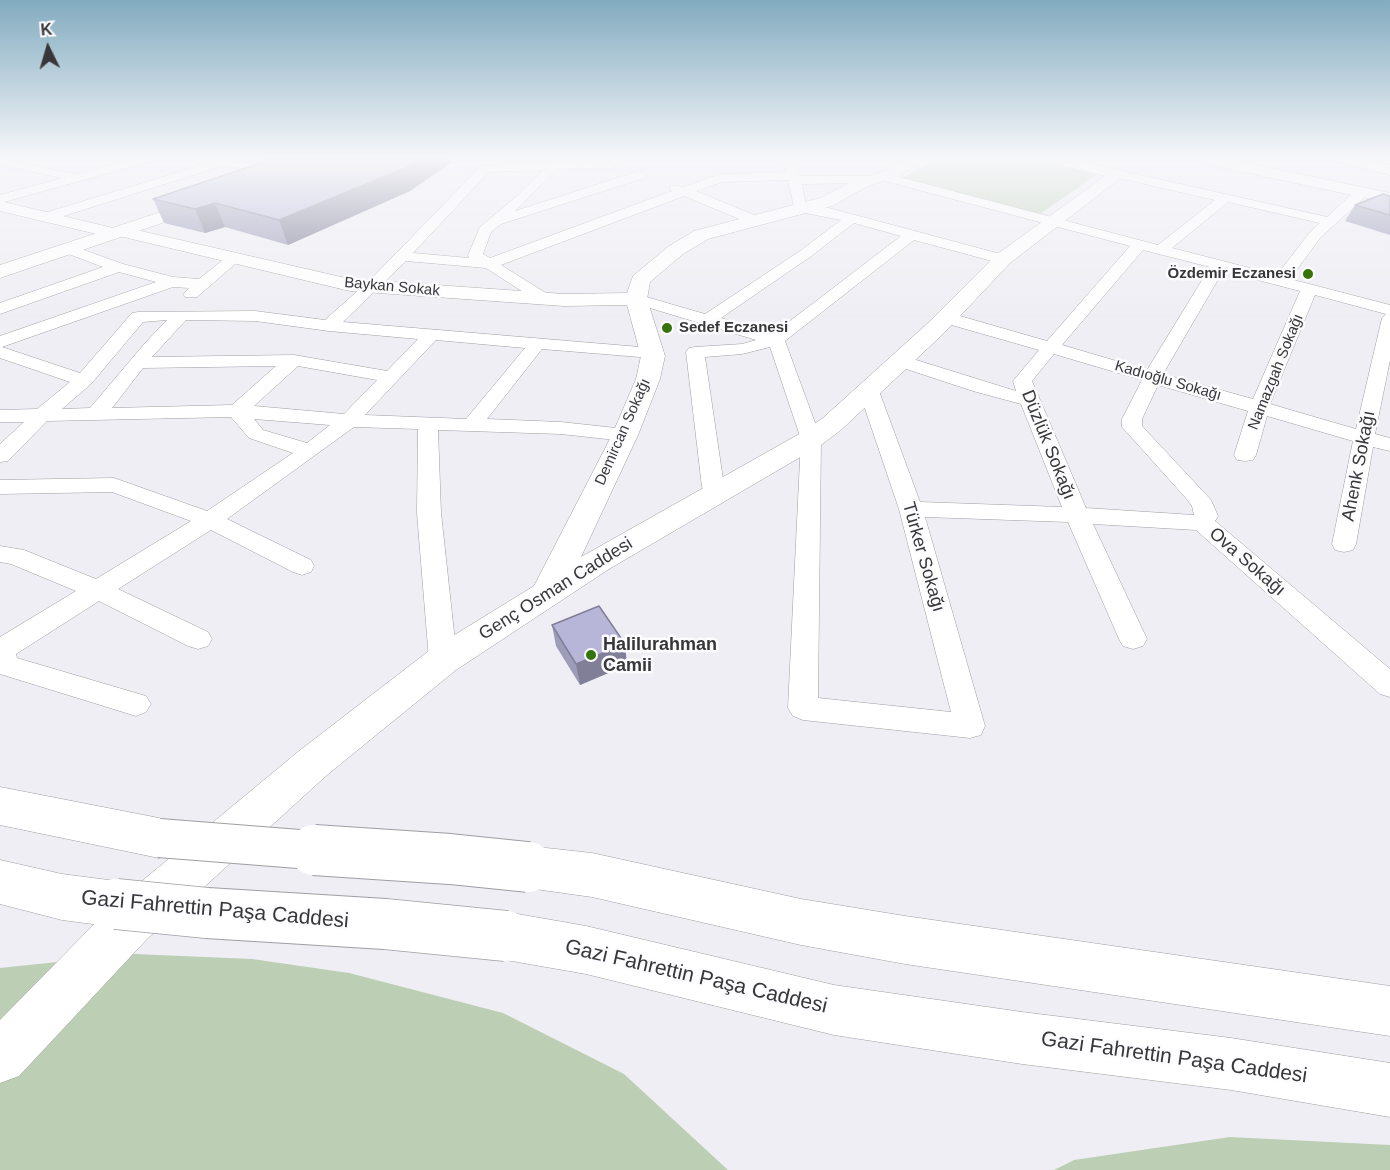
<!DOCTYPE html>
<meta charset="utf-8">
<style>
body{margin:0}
#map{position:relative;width:1390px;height:1170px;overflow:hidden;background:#eeeef4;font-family:Helvetica,sans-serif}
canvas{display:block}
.north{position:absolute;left:18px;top:18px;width:60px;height:60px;-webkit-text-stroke:4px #fcfcff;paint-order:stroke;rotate:355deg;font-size:16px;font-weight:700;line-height:24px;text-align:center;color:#373739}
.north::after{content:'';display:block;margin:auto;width:21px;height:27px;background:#373739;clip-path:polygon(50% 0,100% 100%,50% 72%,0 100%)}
</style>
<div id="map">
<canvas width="1390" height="1170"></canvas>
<div class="north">K</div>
</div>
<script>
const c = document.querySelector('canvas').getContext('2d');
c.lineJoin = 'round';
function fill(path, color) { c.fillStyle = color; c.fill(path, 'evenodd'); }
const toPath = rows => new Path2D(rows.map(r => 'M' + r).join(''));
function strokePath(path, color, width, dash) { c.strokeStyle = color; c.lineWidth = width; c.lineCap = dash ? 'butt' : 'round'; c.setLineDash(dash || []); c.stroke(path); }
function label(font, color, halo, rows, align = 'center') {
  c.font = font + ' Helvetica,sans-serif'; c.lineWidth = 5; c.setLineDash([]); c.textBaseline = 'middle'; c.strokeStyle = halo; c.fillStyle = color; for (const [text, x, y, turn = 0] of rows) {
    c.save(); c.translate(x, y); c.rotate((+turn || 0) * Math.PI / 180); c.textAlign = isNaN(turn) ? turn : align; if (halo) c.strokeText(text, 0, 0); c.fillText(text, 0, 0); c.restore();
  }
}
fill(toPath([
 [937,159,1035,159,1099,173,1040,214,901,178],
 [134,954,252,959,349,973,503,1013,624,1074,728,1170,0,1170,0,968],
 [1230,1137,1390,1145,1390,1170,1054,1170,1074,1160]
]), '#bcceb4');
const street = toPath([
 [0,159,77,174,131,159,151,159,149,162,0,203,0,195,62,178,0,165,0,159],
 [197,159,283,164,289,168,283,172,222,166,51,220,41,220,39,217,41,214,202,165,198,164,197,159],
 [625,159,611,168,557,169,515,211,636,172,640,171,646,175,644,178,501,224,491,232,483,254,490,258,672,191,670,188,671,185,684,187,720,174,786,172,782,162,785,159,792,159,800,176,878,176,884,173,1158,245,1215,200,1114,177,1112,174,1114,171,1118,170,1327,217,1357,189,1367,189,1368,192,1367,195,1320,238,1290,279,1390,305,1390,360,1375,434,1390,438,1390,451,1373,447,1356,544,1353,550,1344,552,1335,550,1332,544,1353,441,1267,416,1256,455,1253,460,1245,461,1237,460,1234,455,1248,411,1158,385,1142,419,1142,426,1211,500,1218,516,1215,521,1390,669,1390,697,1380,694,1196,530,1093,524,1147,639,1143,646,1133,649,1123,646,1119,639,1068,522,925,517,985,726,981,735,970,738,803,720,793,716,788,708,801,439,770,347,742,354,705,357,724,486,728,492,725,497,717,499,709,497,702,487,686,352,689,348,695,347,742,344,756,340,630,302,628,299,636,294,705,314,800,251,841,220,795,211,788,180,722,182,696,191,759,217,761,220,759,223,749,223,684,196,501,265,549,295,551,298,549,301,537,301,486,268,406,261,343,322,652,348,658,349,661,353,658,357,652,358,542,349,487,419,561,422,625,429,632,431,635,435,632,439,625,441,561,434,438,430,441,513,457,660,453,668,443,671,433,668,429,660,417,513,418,429,354,427,227,519,311,560,314,566,311,572,302,575,293,572,211,530,118,589,208,632,212,639,208,646,198,649,188,646,99,601,16,654,17,658,146,696,151,704,146,712,136,716,0,674,0,637,76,591,11,564,0,562,0,546,24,550,96,579,191,521,112,492,0,494,0,480,114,478,207,511,293,453,249,438,231,417,47,421,8,461,0,462,0,444,24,422,0,422,0,410,37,409,70,382,0,358,0,336,156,282,119,272,0,314,0,303,103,267,63,252,61,249,63,246,73,246,123,264,173,277,199,279,229,255,239,255,242,258,197,297,185,297,183,294,189,288,173,287,2,347,80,373,132,313,138,312,255,311,325,320,372,278,482,165,625,159],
 [543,170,517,196,480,227,468,255,469,258,413,253,489,172,543,170],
 [881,180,1130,246,1047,341,953,314,941,314,939,318,941,322,1039,350,1013,381,1016,391,900,355,894,357,891,361,894,365,973,391,1021,404,1062,507,920,502,879,391,876,387,869,385,862,387,859,391,899,509,951,712,818,698,821,439,785,341,914,240,1003,264,1011,259,1008,256,829,208,806,205,802,184,875,183,881,180],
 [1228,202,1320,223,1310,232,1277,275,1172,248,1228,202],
 [854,223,901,236,773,334,721,318,810,257,854,223],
 [1143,250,1210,267,1147,370,1062,345,1143,250],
 [1223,271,1300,291,1253,399,1163,374,1223,271],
 [1315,295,1386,314,1382,318,1356,429,1270,404,1315,295],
 [167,320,146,342,90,408,62,409,91,384,143,322,167,320],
 [186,320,255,321,329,331,418,339,387,371,294,355,152,357,186,320],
 [436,340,525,348,466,419,365,415,436,340],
 [1054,354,1142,380,1122,419,1122,427,1185,497,1192,506,1194,515,1086,508,1032,381,1054,354],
 [276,366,232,405,112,408,143,368,276,366],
 [298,366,377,380,344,414,254,406,298,366],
 [254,419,330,425,307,443,263,430,254,419]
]);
const secondary = toPath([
 [906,159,926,159,897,177,868,186,832,206,708,239,683,254,650,282,647,299,665,356,660,379,638,435,581,557,801,433,823,418,928,323,996,255,1105,176,1048,162,1045,159,1074,159,1124,171,1126,174,1010,263,944,333,841,430,821,445,609,569,456,670,327,775,147,939,19,1076,0,1083,0,1020,113,905,299,751,430,650,534,586,612,435,636,379,641,356,627,305,564,306,350,291,111,234,105,236,0,211,0,201,113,228,119,226,350,279,564,294,627,293,633,276,669,246,694,231,820,198,856,180,885,171,906,159],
 [1333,159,1362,159,1390,165,1390,175,1336,162,1333,159]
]);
const primary = toPath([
 [1197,159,1228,159,1390,193,1390,203,1205,164,1197,159],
 [203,198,209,199,212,203,209,207,0,278,0,265,203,198]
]);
const highway = toPath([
 [0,787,159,818,174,824,181,838,174,852,159,858,0,825,0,787],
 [528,846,592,853,801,899,905,916,1390,986,1390,1036,905,964,801,945,592,897,528,888,512,882,506,867,512,852,528,846],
 [0,860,62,874,116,881,132,888,139,904,132,920,116,927,62,920,0,904,0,860],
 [506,912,586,926,834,985,1022,1012,1231,1038,1390,1063,1390,1117,1231,1090,1022,1064,834,1035,586,974,506,960,489,953,482,936,489,919,506,912]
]);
strokePath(street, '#9e9ea3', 1);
strokePath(secondary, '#9e9ea3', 1);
strokePath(primary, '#9e9ea3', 1);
strokePath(highway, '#9e9ea3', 1);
fill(street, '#fff');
fill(secondary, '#fff');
fill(primary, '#fff');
fill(highway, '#fff');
const highwayBridgeFar1 = toPath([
 [159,838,337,852]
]);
const highwayBridge = toPath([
 [314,850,450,859,528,867],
 [116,904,207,913,385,924,506,936]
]);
strokePath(highwayBridgeFar1, '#9e9ea3', 40, []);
strokePath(highwayBridge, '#9e9ea3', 52, []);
strokePath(highwayBridgeFar1, '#fff', 38);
strokePath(highwayBridge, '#fff', 50);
fill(toPath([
 [265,159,452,159,452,162,410,191,288,245,225,227,205,233,164,223,153,199,267,161,266,161],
 [1390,196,1390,235,1345,221,1355,205],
 [552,625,627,665,580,685,556,646]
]), '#9d9dba');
fill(toPath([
 [419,159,452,159,452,162,410,191,288,245,279,220],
 [215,203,225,227,205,233,195,209],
 [625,644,627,665,580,685,576,664]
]), '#807f97');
const building = toPath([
 [273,159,419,159,405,168,279,220,215,203,195,209,153,199,273,159],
 [1383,194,1390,196,1390,215,1355,205,1383,194],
 [599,606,625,644,576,664,552,625,599,606]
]);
fill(building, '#b7b6d8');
strokePath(building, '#807f97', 1.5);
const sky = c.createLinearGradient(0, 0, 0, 323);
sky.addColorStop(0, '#82abbf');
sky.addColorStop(0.49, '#f7f7fa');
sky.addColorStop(1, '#f7f7fa00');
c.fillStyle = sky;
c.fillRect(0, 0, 1390, 323);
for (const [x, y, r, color] of [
 [1308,274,6,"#367308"],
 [667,328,6,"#367308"],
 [591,655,6,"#367308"]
]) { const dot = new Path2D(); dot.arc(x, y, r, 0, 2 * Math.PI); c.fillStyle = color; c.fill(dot); strokePath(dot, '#fcfcff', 2); }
label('bold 15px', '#373739', '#fcfcff', [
 ["Özdemir Eczanesi",1296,274],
 ["Sedef Eczanesi",679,328,"left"]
], 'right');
label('15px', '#373739', '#fcfcff', [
 ["Baykan Sokak",392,287,5],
 ["Namazgah Sokağı",1276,372,-68],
 ["Kadıoğlu Sokağı",1168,381,16],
 ["Demircan Sokağı",623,432,-66]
]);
label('18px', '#373739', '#fcfcff', [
 ["Düzlük Sokağı",1048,445,68],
 ["Ahenk Sokağı",1359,466,-79],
 ["Türker Sokağı",923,557,74],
 ["Ova Sokağı",1247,562,41],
 ["Genç Osman Caddesi",556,589,-32]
]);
label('bold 18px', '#373739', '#fcfcff', [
 ["Halilurahman",603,645],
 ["Camii",603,666]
], 'left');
label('21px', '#373739', '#fcfcff', [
 ["Gazi Fahrettin Paşa Caddesi",215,910,5],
 ["Gazi Fahrettin Paşa Caddesi",696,977,13],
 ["Gazi Fahrettin Paşa Caddesi",1174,1058,8]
]);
</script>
